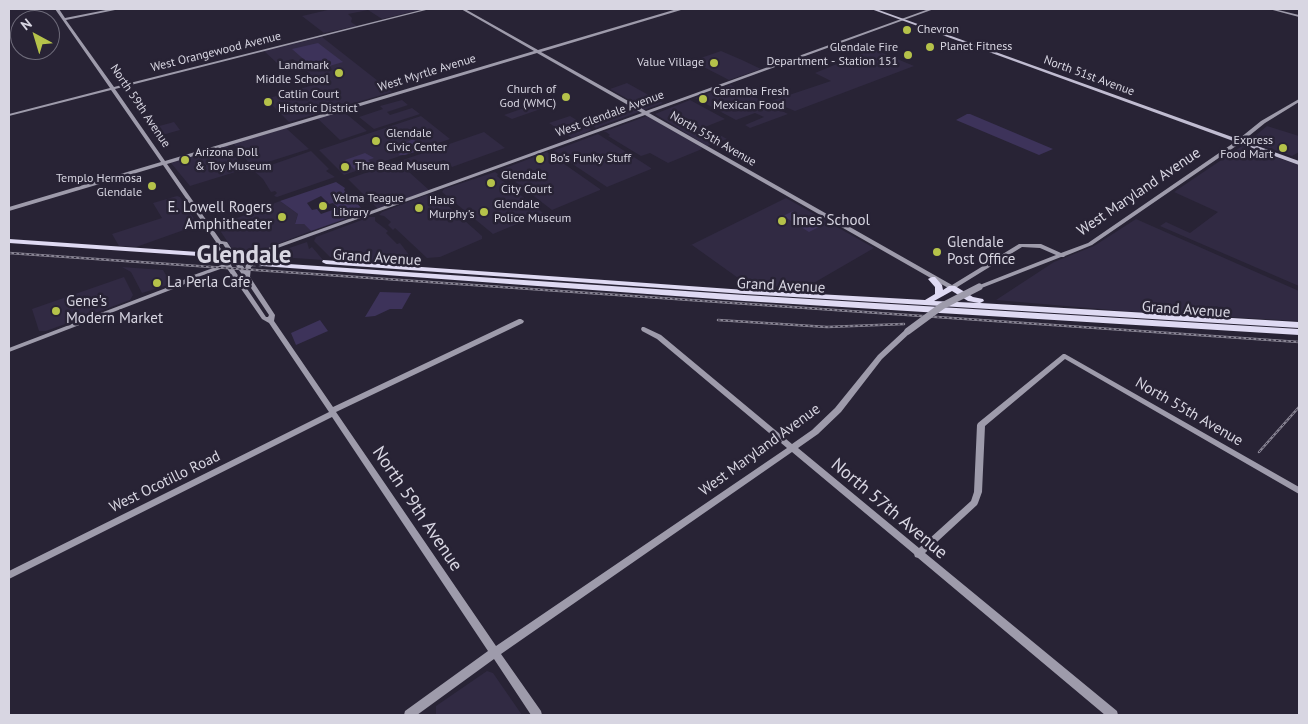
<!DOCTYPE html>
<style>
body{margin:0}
#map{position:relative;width:1308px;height:724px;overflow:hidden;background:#282335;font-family:"PT Sans",sans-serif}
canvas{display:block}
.frame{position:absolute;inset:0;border:10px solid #d8d6e2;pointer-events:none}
.north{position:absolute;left:10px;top:10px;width:50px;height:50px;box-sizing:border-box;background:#282335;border:1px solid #6e6b7a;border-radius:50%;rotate:321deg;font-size:14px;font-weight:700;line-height:20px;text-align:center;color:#d8d6e2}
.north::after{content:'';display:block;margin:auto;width:18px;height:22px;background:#b5c24a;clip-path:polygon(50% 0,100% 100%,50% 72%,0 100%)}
</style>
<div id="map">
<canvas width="1308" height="724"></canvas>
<div class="frame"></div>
<div class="north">N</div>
</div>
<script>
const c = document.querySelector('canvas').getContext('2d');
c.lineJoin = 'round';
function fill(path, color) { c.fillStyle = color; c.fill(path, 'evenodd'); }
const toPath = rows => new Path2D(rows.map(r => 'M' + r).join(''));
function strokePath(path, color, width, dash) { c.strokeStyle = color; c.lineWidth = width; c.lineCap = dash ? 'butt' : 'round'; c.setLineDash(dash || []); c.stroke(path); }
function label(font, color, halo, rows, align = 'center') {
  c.font = font + ' "PT Sans",sans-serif'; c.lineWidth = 5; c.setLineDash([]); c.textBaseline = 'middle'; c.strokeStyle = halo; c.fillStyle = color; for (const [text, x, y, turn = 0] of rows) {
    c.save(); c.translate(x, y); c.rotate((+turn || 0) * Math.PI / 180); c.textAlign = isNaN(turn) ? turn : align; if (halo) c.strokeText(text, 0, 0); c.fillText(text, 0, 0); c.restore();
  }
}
fill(toPath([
 [332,9,423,9,382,19,368,10,348,14,352,18,351,22,357,26,324,33,302,16],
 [322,37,392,92,289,122,266,99,320,83,293,59,277,63,264,51],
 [873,49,914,66,795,111,771,101,831,81,815,73],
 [721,51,742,60,761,69,729,80,692,61],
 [627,83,663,103,596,128,583,120,633,102,610,89],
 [731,85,786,113,788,114,750,128,745,125,764,117,755,113,736,120,695,98],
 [543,98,552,105,512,119,504,115,524,108,520,106],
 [402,100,408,105,387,112,390,115,412,108,420,114,374,129,359,117,383,109,380,106],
 [690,100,725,119,705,127,727,139,707,146,655,114],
 [344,110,344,112,367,131,340,140,316,117],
 [421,116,450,139,344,175,319,150],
 [570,116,590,128,591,130,572,138,549,123],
 [647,116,701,147,702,149,668,163,650,153,641,156,608,136,610,135,606,132,603,132],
 [174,122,180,130,155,137,148,129],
 [1267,126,1299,136,1299,152,1292,156,1249,141],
 [289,127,287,129,309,149,252,167,234,144],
 [484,132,505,148,452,167,444,160,409,172,429,190,378,209,348,179],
 [598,134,651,168,651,169,607,187,553,151],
 [227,146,245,169,190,186,171,163],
 [1242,146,1299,165,1299,286,1160,226,1166,222,1190,233,1218,212,1174,192],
 [311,151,329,169,326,171,335,177,277,197,274,196,277,193,275,191,271,192,263,179,254,171],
 [547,152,600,189,600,190,552,210,500,170],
 [495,172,498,174,497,176,543,213,493,234,442,192,444,189],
 [432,193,438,194,440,196,439,198,482,236,482,239,440,257,427,258,395,228,393,230,388,225,391,222,384,216,379,215,382,212],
 [177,196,180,197,198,225,136,247,119,246,112,234,162,218,153,203],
 [786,198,874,248,805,288,748,285,692,245,689,246],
 [280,201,298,214,295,223,304,224,311,231,244,257,237,256,217,226],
 [370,217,375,217,375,221,388,231,386,233,397,244,400,243,416,264,330,257,314,241,316,237],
 [1136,219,1299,291,1299,321,1124,311,996,300,1054,262,1094,246],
 [307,242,309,249,312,247,323,260,265,256],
 [122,267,163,270,171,284,142,293,131,272],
 [124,277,133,295,130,300,46,331,39,331,32,309],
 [487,671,493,673,522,715,436,715,436,706]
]), '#312a43');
fill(toPath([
 [318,43,343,62,316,70,292,49],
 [967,114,970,114,1053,149,1039,155,956,120],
 [413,139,424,149,405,155,400,155,393,149],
 [365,153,374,158,368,160,374,165,356,171,345,160],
 [336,182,345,188,344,190,348,195,351,194,353,196,352,198,364,211,368,211,311,231,304,224,295,224,298,214,280,201],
 [321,196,329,204,333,203,338,208,321,214,317,209,312,210,307,203],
 [793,211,819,227,809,232,783,216],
 [380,292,411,293,402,309,390,309,375,316,365,317],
 [320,320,328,331,296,345,291,333]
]), '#3d335a');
strokePath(toPath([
 [209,260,262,264]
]), '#423e4f', 7, [7, 3]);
fill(toPath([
 [55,9,59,9,65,18,111,9,117,9,115,10,66,20,114,87,425,9,430,9,115,89,165,161,534,51,461,9,465,9,538,50,677,9,682,9,681,10,541,52,646,111,929,9,934,9,649,113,952,285,1019,244,1041,244,1061,253,1088,243,1235,142,1261,121,1299,99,1299,102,1265,123,1239,144,1092,245,1065,256,1064,257,1061,257,979,289,977,288,976,287,977,286,1056,255,1040,248,1022,247,954,289,950,289,645,115,261,254,264,256,263,257,251,267,250,277,275,315,274,321,333,407,519,319,521,319,524,321,523,323,336,412,496,646,787,448,657,339,642,331,641,329,642,327,644,327,661,335,792,444,812,430,835,408,878,355,906,329,910,329,911,331,910,333,882,359,841,412,818,434,798,448,919,548,971,501,974,492,977,425,978,423,1063,354,1065,354,1299,487,1299,494,1065,359,985,426,982,492,978,503,977,505,925,553,1117,711,1118,715,1105,715,918,558,915,557,914,554,792,452,501,654,541,711,542,715,531,715,494,659,417,715,404,715,405,711,488,651,332,417,9,579,9,571,329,412,269,323,262,319,226,267,195,278,181,286,9,352,9,348,174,285,191,276,224,264,213,246,216,242,163,165,9,211,9,207,161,162,111,90,9,116,9,114,110,88,55,9],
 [537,53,642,113,238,259,227,242,221,241,167,164,537,53],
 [220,244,223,244,233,260,229,262,219,246,220,244],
 [258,255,246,265,245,269,240,262,258,255],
 [235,264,269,315,268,317,266,317,231,265,235,264],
 [1269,9,1274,9,1299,15,1299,17,1269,9]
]), '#9e9bab');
fill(toPath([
 [871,9,876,9,1299,161,1299,165,871,9]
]), '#c0bcd1');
fill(toPath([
 [9,239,213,253,217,255,213,257,9,243,9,239],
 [323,260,745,290,925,300,935,294,935,287,928,279,932,277,935,277,942,285,943,290,949,286,955,286,973,297,983,299,984,301,980,303,1299,322,1299,328,745,294,326,264,322,262,323,260],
 [952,291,968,301,979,303,934,301,952,291],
 [259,262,744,295,1299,329,1299,335,744,301,262,266,258,264,259,262]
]), '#dfdaf3');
const rail = toPath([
 [9,253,1299,342],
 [718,320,827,327,904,324],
 [1259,452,1299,407]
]);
strokePath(rail, '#898594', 2.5);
strokePath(rail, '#282335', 1, [2.5]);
strokePath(toPath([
 [908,331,942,306,979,287]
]), '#9e9bab', 7);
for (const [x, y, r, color] of [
 [907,30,5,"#b5c24a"],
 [930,47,5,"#b5c24a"],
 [908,55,5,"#b5c24a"],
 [714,63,5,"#b5c24a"],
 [339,73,5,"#b5c24a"],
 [566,97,5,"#b5c24a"],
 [703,99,5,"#b5c24a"],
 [268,102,5,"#b5c24a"],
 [376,141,5,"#b5c24a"],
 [1283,148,5,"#b5c24a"],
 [540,159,5,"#b5c24a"],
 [185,160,5,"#b5c24a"],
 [345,167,5,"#b5c24a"],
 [491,183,5,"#b5c24a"],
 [152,186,5,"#b5c24a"],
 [323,206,5,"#b5c24a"],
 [419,208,5,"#b5c24a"],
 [484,212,5,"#b5c24a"],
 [282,217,5,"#b5c24a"],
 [782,221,5,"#b5c24a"],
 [937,252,5,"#b5c24a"],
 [157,283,5,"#b5c24a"],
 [56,311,5,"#b5c24a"]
]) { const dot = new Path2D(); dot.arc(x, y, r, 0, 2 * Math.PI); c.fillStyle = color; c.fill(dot); strokePath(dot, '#282335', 2); }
label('12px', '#d8d6e2', '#282335', [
 ["Chevron",917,30],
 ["Planet Fitness",940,47],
 ["Glendale Fire",898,48,"right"],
 ["Department - Station 151",898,62,"right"],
 ["Value Village",704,63,"right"],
 ["Landmark",329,66,"right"],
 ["Middle School",329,80,"right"],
 ["Church of",556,90,"right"],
 ["God (WMC)",556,104,"right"],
 ["Caramba Fresh",713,92],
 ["Mexican Food",713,106],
 ["Catlin Court",278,95],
 ["Historic District",278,109],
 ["Glendale",386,134],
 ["Civic Center",386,148],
 ["Express",1273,141,"right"],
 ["Food Mart",1273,155,"right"],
 ["Arizona Doll",195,153],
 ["& Toy Museum",195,167],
 ["Bo's Funky Stuff",550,159],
 ["The Bead Museum",355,167],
 ["Glendale",501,176],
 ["City Court",501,190],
 ["Templo Hermosa",142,179,"right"],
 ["Glendale",142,193,"right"],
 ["Velma Teague",333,199],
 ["Library",333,213],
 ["Haus",429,201],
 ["Murphy's",429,215],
 ["Glendale",494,205],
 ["Police Museum",494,219]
], 'left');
label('12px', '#d8d6e2', '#282335', [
 ["West Orangewood Avenue",216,52,-14],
 ["West Myrtle Avenue",427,73,-17],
 ["North 51st Avenue",1089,76,20],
 ["North 59th Avenue",140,106,56],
 ["West Glendale Avenue",610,114,-20],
 ["North 55th Avenue",713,139,30]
]);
label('15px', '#d8d6e2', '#282335', [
 ["West Maryland Avenue",1139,192,-34],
 ["Grand Avenue",377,258,4],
 ["Grand Avenue",781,286,3],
 ["Grand Avenue",1186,310,4],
 ["North 55th Avenue",1189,412,30],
 ["West Maryland Avenue",760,450,-36],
 ["West Ocotillo Road",165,482,-26]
]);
label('15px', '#d8d6e2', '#282335', [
 ["E. Lowell Rogers",272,208,"right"],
 ["Amphitheater",272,225,"right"],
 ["Imes School",792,221],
 ["Glendale",947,243],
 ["Post Office",947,260],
 ["La Perla Cafe",167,283],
 ["Gene's",66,302],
 ["Modern Market",66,319]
], 'left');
label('18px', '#d8d6e2', '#282335', [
 ["North 59th Avenue",417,509,56],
 ["North 57th Avenue",889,509,40]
]);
label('bold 25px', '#d8d6e2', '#282335', [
 ["Glendale",244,256]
]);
</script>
